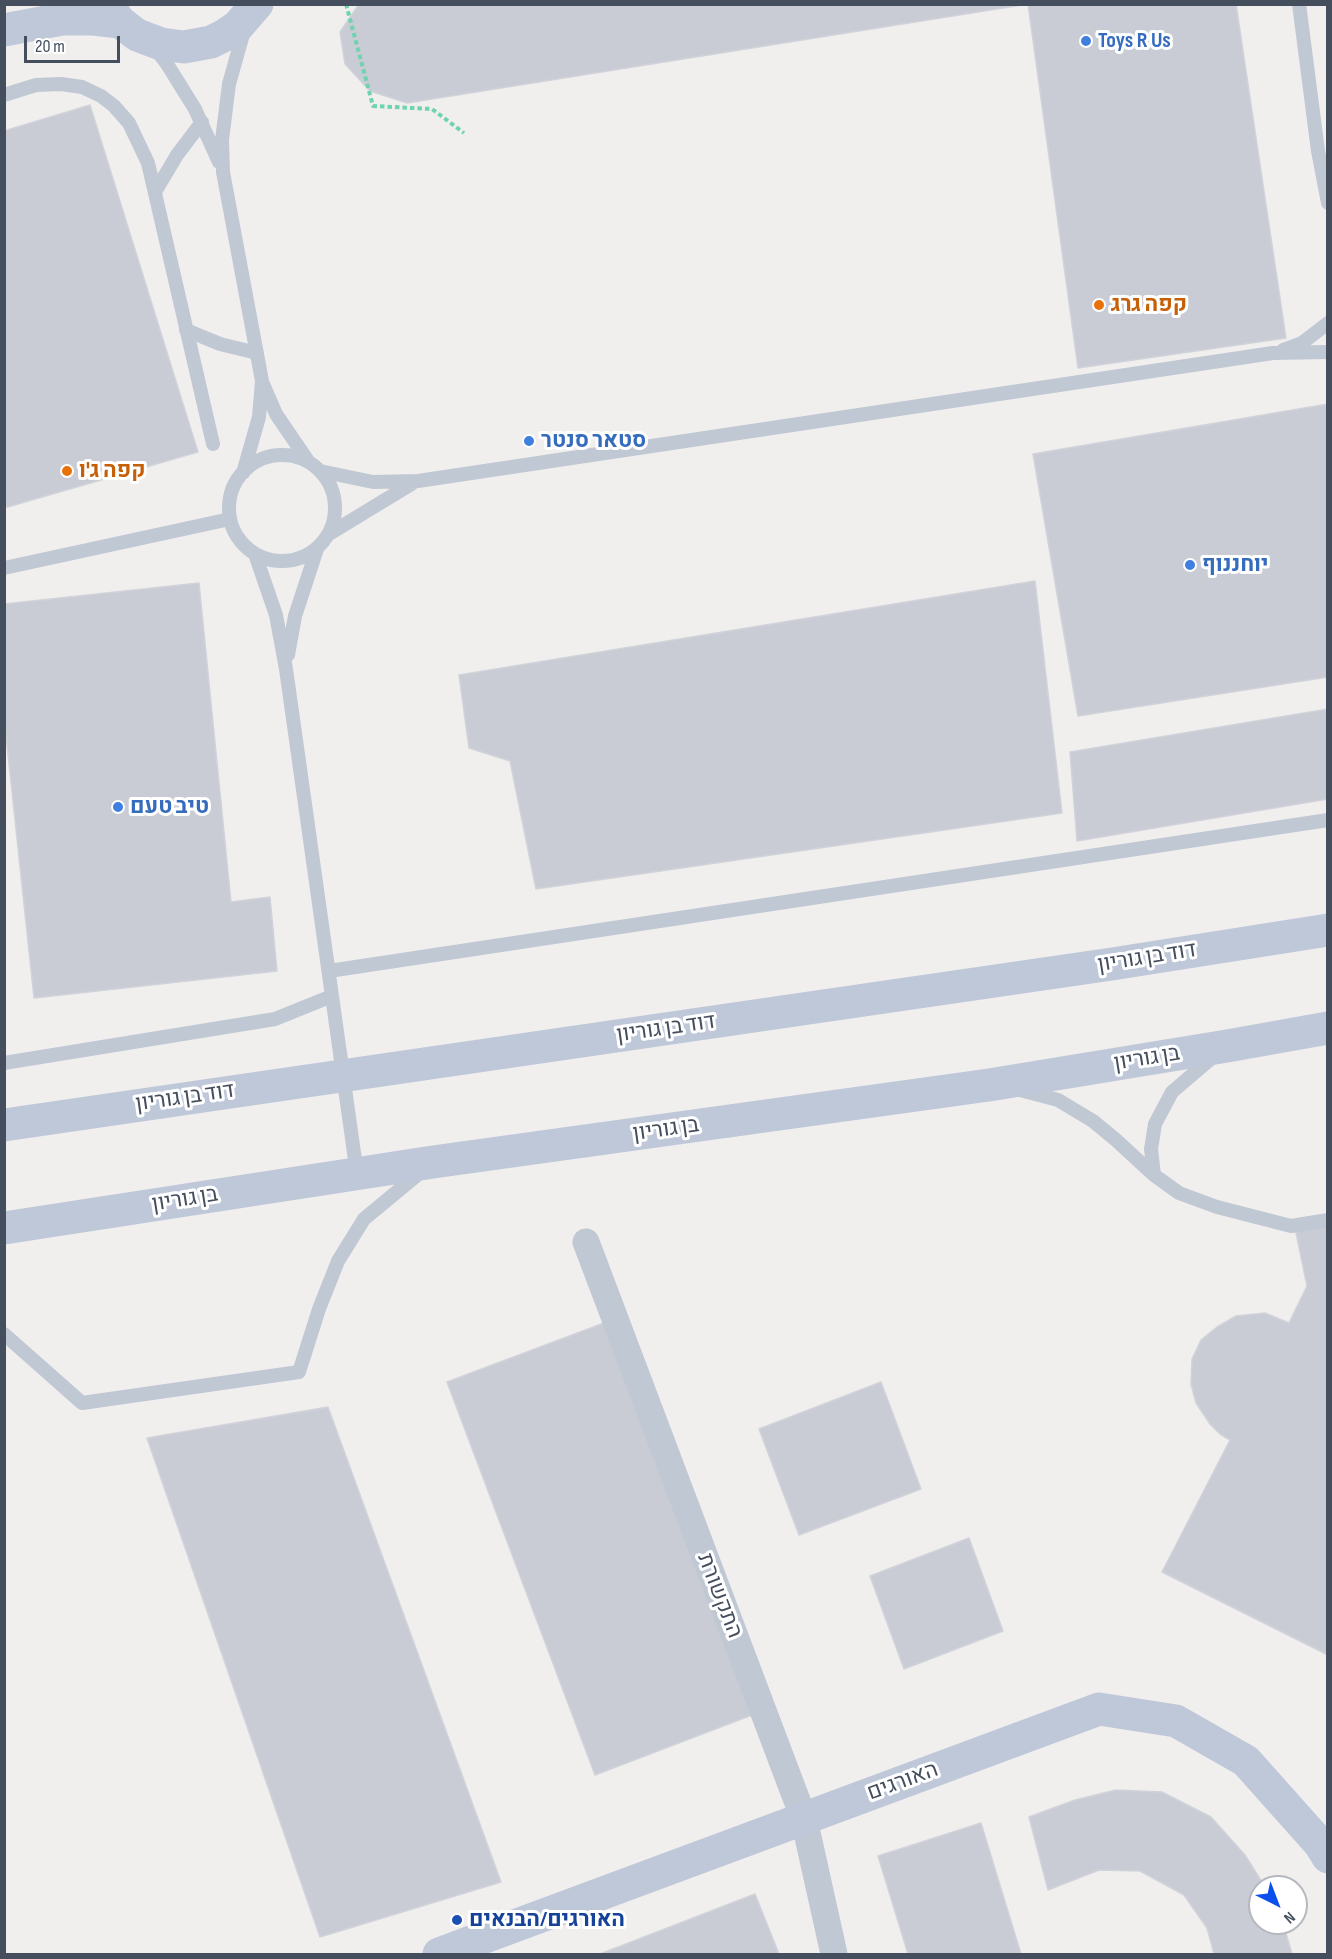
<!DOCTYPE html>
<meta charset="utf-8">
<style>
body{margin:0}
#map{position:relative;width:1332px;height:1959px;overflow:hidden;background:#f1eeee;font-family:"Sofia Sans Condensed",sans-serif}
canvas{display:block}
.frame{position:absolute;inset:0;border:6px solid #454e5d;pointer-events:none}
.north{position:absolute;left:1248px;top:1875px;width:60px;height:60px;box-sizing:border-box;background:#fff;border:2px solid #b5b8be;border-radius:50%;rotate:138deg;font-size:16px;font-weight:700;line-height:24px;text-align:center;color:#454e5d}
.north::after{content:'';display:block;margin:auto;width:21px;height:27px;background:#0b4fed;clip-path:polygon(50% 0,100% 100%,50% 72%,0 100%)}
.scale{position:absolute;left:24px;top:36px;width:96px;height:27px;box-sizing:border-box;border:3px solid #454e5d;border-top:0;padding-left:8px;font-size:18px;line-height:21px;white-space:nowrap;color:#454e5d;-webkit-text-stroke:4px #fff;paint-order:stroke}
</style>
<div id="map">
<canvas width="1332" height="1959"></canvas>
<div class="frame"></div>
<div class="north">N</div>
<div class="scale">20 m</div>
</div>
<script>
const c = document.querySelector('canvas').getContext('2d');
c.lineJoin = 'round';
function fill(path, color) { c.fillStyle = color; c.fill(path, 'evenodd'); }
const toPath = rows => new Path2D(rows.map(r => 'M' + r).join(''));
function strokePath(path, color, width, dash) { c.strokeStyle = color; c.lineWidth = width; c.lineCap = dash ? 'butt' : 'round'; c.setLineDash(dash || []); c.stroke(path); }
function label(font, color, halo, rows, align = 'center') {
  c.font = font + ' "Sofia Sans Condensed",Heebo,sans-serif'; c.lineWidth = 6; c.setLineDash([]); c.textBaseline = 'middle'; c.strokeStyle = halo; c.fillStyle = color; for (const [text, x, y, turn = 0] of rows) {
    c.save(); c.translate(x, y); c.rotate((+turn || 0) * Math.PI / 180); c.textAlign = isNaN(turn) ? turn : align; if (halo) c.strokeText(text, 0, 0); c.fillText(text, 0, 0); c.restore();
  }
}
const building = toPath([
 [359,4,1028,4,407,103,370,91,345,64,340,32,359,4],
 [1028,4,1236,4,1286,338,1078,368,1028,4],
 [90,105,198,452,4,508,4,131,90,105],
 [1328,404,1328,677,1078,716,1033,454,1328,404],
 [1035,581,1062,813,536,889,510,761,469,748,459,675,1035,581],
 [199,583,231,902,270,897,277,971,34,998,4,717,4,604,199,583],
 [1328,709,1328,799,1077,841,1070,752,1328,709],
 [1328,1221,1328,1655,1162,1572,1230,1440,1220,1434,1210,1424,1196,1403,1191,1384,1192,1359,1201,1340,1217,1327,1236,1316,1265,1313,1289,1323,1307,1286,1295,1228,1328,1221],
 [604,1323,752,1715,595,1775,447,1382,604,1323],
 [881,1382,921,1489,799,1535,759,1429,881,1382],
 [328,1407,501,1882,320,1937,147,1438,328,1407],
 [969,1538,1003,1631,904,1669,870,1576,969,1538],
 [1116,1790,1162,1792,1211,1817,1245,1855,1265,1887,1260,1887,1260,1923,1283,1923,1292,1954,1214,1954,1207,1928,1184,1895,1140,1871,1099,1870,1048,1890,1029,1817,1075,1800,1116,1790],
 [981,1823,1021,1954,908,1954,878,1856,981,1823],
 [755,1894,779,1954,600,1954,755,1894]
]);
fill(building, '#c9ccd4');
strokePath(building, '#d1d3da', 1.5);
strokePath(toPath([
 [346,4,373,106,432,109,464,133]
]), '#6ed3af', 4, [4.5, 3]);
strokePath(toPath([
 [1299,4,1318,151,1328,203],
 [155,48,167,64,195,109,219,162],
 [4,95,36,85,61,84,82,87,101,96,114,106,129,123,148,163,213,444],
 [155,192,177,155,202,122],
 [186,330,220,344,257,353],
 [1283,350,1302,343,1328,323],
 [263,384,276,414,308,461],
 '229 508a53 53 0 1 1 106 0a53 53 0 1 1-106 0Z',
 [320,471,373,482,418,481,1273,353,1328,352],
 [243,473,259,417,262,381,223,172,222,140,229,84,245,27],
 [329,534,413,483],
 [255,554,276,615,286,669,357,1174],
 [4,568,230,519],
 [288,655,295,616,317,549],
 [329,971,1328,820],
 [4,1063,275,1019,332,996],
 [1020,1090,1058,1100,1093,1121,1116,1140,1154,1175,1179,1193,1217,1207,1291,1226,1328,1220],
 [1154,1175,1151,1149,1155,1124,1172,1092,1213,1057],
 [4,1334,82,1403,299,1372,319,1309,338,1261,364,1219,422,1171]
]), '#c0c8d4', 14);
strokePath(toPath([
 [586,1242,804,1819,834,1954]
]), '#c0c8d4', 27);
strokePath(toPath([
 [106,4,120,22,137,35,161,44,184,47,211,42,225,35,238,26,257,4],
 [4,30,62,19,93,19,120,22],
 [4,1125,1112,964,1328,930],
 [4,1228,433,1162,989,1085,1227,1046,1328,1028],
 [439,1954,1099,1709,1176,1721,1246,1761,1320,1844,1328,1857]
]), '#bfc8d9', 33);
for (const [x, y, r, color] of [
 [1086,41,6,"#3f7fe0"],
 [1099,305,6,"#e8710a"],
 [529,441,6,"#3f7fe0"],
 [67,471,6,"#e8710a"],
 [1190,565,6,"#3f7fe0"],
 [118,807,6,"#3f7fe0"],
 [457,1920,6,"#1a4fb4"]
]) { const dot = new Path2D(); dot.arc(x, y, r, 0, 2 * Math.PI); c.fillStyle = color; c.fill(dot); strokePath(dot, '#fff', 2); }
label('bold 22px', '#366cbe', '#fff', [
 ["Toys R Us",1098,41],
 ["סטאר סנטר",541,441],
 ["יוחננוף",1202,565],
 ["טיב טעם",130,807]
], 'left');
label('bold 22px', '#c56008', '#fff', [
 ["קפה גרג",1111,305],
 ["קפה ג'ו",79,471]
], 'left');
label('22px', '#454e5d', '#fff', [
 ["דוד בן גוריון",1147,958,-9],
 ["דוד בן גוריון",666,1029,-8],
 ["בן גוריון",1147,1059,-9],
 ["דוד בן גוריון",185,1098,-8],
 ["בן גוריון",666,1130,-8],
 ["בן גוריון",185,1200,-9],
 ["התקשורת",719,1596,69],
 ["האורגים",903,1782,-20]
]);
label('bold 22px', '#164399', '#fff', [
 ["האורגים/הבנאים",469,1920]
], 'left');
</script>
